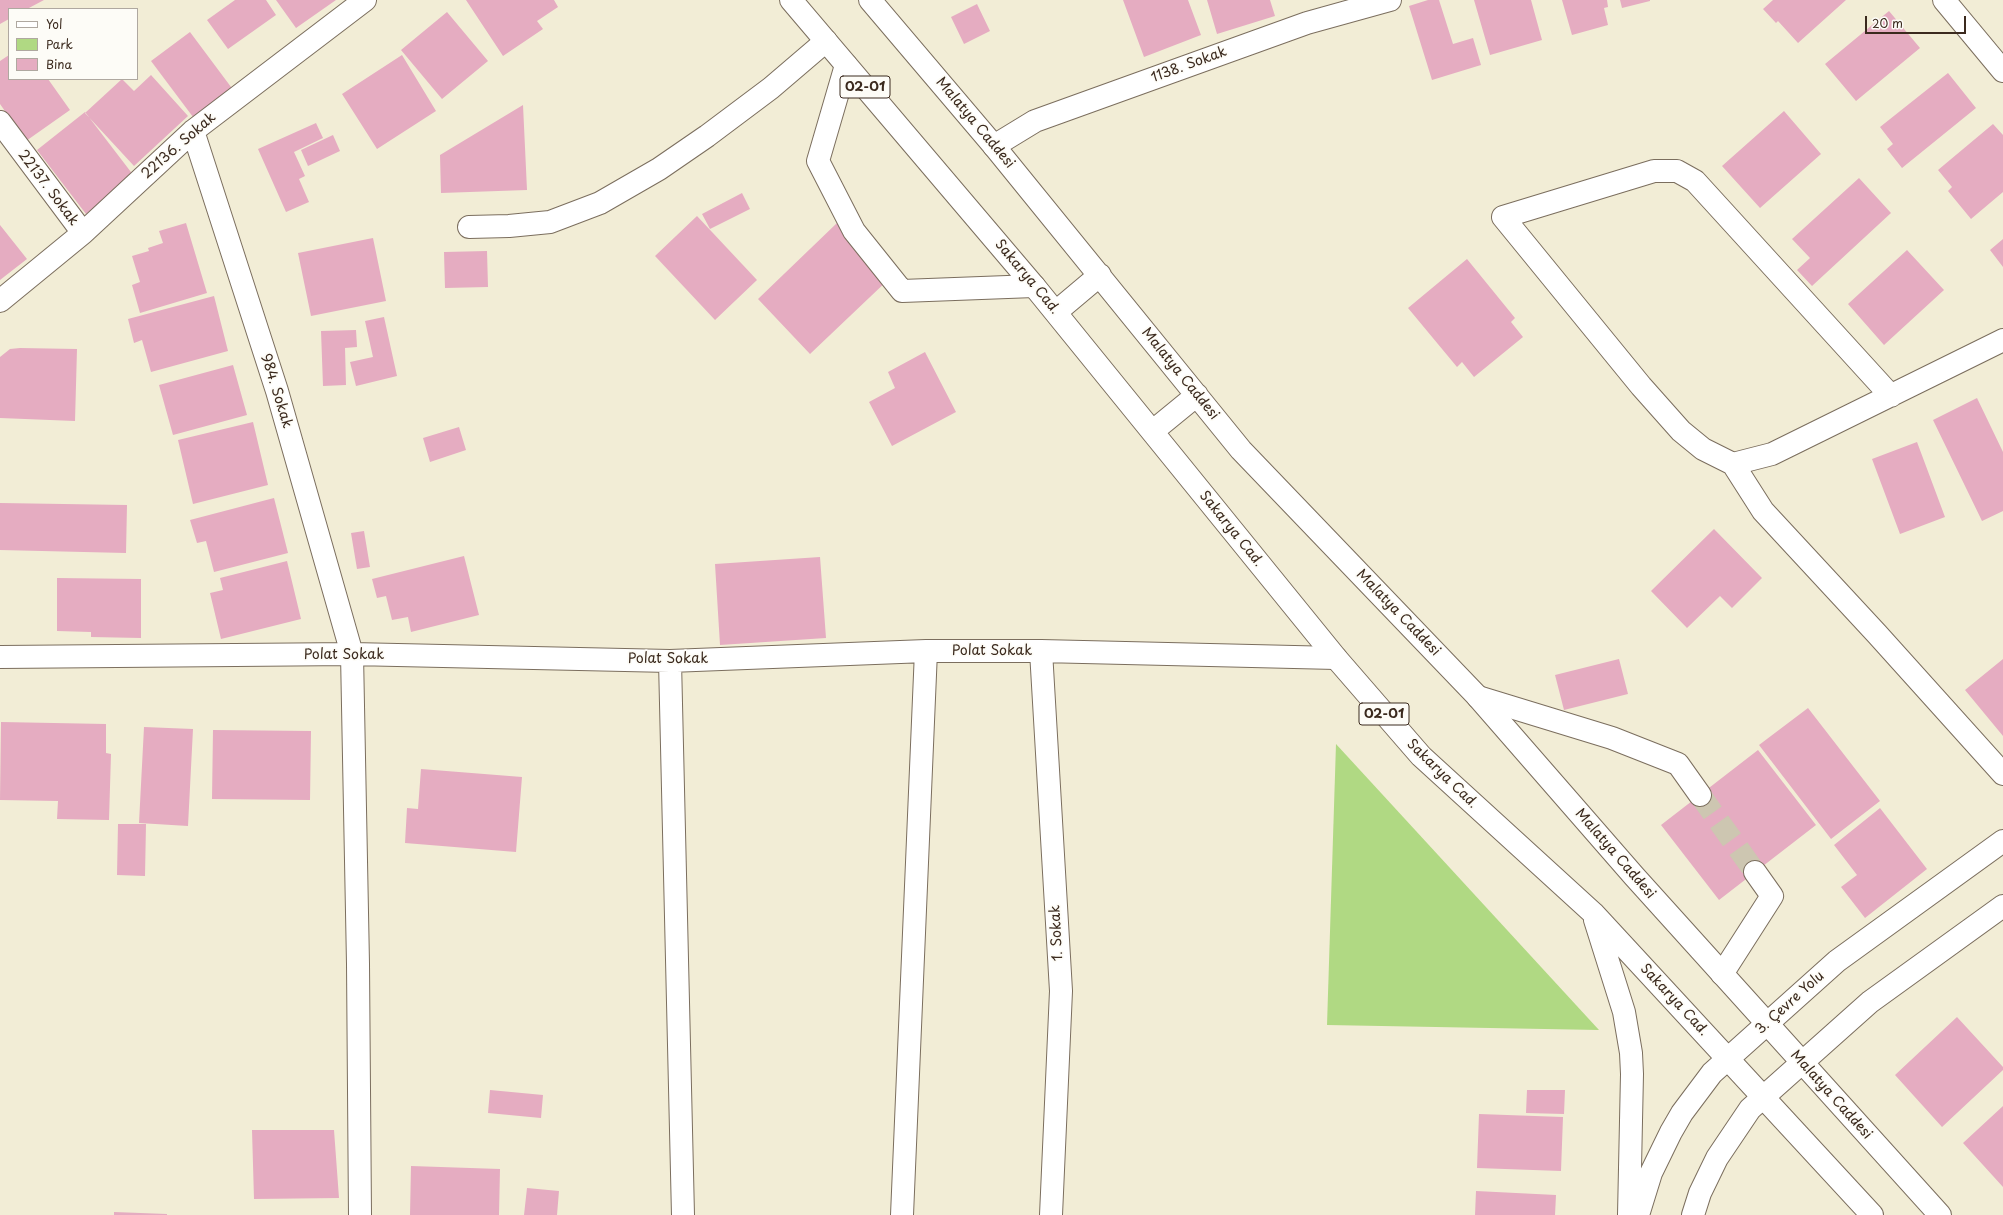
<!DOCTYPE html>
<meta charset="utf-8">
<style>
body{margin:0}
#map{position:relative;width:2003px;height:1215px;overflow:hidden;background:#f2edd6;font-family:"Playpen Sans",sans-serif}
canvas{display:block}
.legend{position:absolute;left:8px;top:8px;width:130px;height:72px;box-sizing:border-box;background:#fdfcf7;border:1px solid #afa8a0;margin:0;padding:5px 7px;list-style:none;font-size:12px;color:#3b2a1e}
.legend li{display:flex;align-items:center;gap:8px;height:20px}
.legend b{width:20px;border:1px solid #afa8a0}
.scale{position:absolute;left:1865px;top:16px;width:101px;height:18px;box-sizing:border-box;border:2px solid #3b2a1e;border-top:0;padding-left:5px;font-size:12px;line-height:14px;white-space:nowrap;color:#3b2a1e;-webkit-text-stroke:3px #fdfcf7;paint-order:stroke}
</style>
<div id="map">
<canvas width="2003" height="1215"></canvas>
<ul class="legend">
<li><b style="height:5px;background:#fff"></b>Yol</li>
<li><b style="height:11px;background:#b0d983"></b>Park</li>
<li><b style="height:11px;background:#e5acc1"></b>Bina</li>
</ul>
<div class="scale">20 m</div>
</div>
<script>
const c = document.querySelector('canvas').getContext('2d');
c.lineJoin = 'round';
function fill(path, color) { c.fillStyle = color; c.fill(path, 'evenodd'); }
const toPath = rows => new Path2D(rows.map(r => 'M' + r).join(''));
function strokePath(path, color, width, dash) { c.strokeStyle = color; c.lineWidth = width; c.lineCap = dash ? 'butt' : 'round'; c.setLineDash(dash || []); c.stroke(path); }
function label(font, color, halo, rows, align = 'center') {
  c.font = font + ' "Playpen Sans",sans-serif'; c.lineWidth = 3.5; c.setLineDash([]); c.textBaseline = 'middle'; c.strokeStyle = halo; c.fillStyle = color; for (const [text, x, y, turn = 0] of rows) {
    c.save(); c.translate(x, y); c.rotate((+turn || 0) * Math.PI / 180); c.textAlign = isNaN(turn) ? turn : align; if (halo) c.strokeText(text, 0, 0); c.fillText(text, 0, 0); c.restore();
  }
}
fill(toPath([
 [1336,744,1599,1030,1327,1025]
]), '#b0d983');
fill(toPath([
 [0,0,44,0,27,9,9,9,9,19,0,24],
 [235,0,266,0,276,15,228,49,207,20],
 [276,0,336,0,296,28],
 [466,0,554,0,558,7,537,21,543,29,503,56],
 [1123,0,1188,0,1201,35,1144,57],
 [1207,0,1270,0,1275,16,1217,34],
 [1428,0,1439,0,1453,44,1473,38,1481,65,1432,80,1409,6],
 [1474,0,1531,0,1542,40,1490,55],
 [1562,0,1607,0,1608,7,1604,8,1608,25,1572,35],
 [1620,0,1650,0,1650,1,1622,8],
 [1773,0,1846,0,1798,43,1778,21,1776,23,1763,9],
 [977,4,990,31,964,44,951,17],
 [1889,11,1920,48,1856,101,1825,64],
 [447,12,488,61,442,99,401,50],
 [190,32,234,91,196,121,151,61],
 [9,55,9,79,48,79,70,110,26,141,0,104,0,61],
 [402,55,436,111,377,149,342,94],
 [1948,73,1976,108,1902,168,1887,149,1893,144,1880,127],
 [151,75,188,116,134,166,85,113,122,79,134,91],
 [523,105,527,190,441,193,440,155],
 [1784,111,1821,154,1760,208,1722,166],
 [85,112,134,176,86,214,37,150],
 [316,123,323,138,294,152,305,176,299,179,309,202,286,212,258,149],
 [1993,124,2003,135,2003,192,1971,219,1948,191,1952,187,1938,170],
 [333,135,340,151,308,166,301,150],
 [1859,178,1891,213,1812,286,1797,270,1810,258,1792,239],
 [742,193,750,209,710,229,702,214],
 [697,216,757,280,715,320,655,256],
 [186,223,207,293,140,313,132,285,140,282,132,256,149,251,148,248,163,243,159,231],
 [837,223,890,278,810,354,758,299],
 [0,225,27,259,0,280],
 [373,238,386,301,311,316,298,253],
 [2003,239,2003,267,1990,250],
 [1907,250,1944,290,1884,345,1848,304],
 [487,251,488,287,445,288,444,252],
 [1467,259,1515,318,1511,322,1523,337,1474,377,1462,362,1457,367,1408,308],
 [214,296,228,351,151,372,142,340,134,343,128,319],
 [384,317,397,376,356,386,350,362,373,357,365,321],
 [356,330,357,347,345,348,346,385,323,386,321,331],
 [20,348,77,349,75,421,0,418,0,357,10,349],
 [925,352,956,412,892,446,869,402,895,388,888,372],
 [233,365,247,415,173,435,159,385],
 [1977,398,2003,452,2003,511,1982,521,1933,420],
 [253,422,268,485,193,504,178,440],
 [459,427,466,450,430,462,423,438],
 [1917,442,1945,517,1900,534,1872,459],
 [274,498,288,553,214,572,206,541,197,543,190,520],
 [0,503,127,505,126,553,0,550],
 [1714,529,1762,578,1732,608,1720,596,1687,628,1651,591],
 [364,531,370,567,357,569,351,533],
 [464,556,479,615,411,632,408,617,392,620,386,596,377,598,372,579],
 [820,557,826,638,720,645,715,564],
 [287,561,301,619,221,639,210,593,223,590,220,578],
 [57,578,141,579,141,638,91,637,91,632,57,631],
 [1619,659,1628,694,1564,710,1555,675],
 [2003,659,2003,736,1965,690],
 [1808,708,1880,801,1831,839,1759,745],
 [1,722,106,724,106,753,111,754,109,820,57,819,58,801,0,800],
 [144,727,193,729,188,826,139,823],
 [213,730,311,731,310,800,212,799],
 [1758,750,1816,825,1719,900,1661,825],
 [421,769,522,777,516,852,405,843,407,808,418,809],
 [1880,808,1927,869,1865,918,1841,887,1857,875,1834,845],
 [118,824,146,824,145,876,117,875],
 [1957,1017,2003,1067,2003,1070,1942,1127,1895,1075],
 [490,1090,543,1095,541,1118,488,1113],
 [1527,1090,1565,1090,1564,1114,1526,1113],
 [2003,1106,2003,1187,1963,1143],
 [1479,1114,1563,1117,1561,1171,1477,1168],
 [252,1130,334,1130,339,1198,254,1199],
 [411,1166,500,1169,499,1215,410,1215],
 [527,1188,559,1191,557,1215,524,1215],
 [1476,1191,1556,1195,1555,1215,1475,1215],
 [114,1212,167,1214,167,1215,114,1215]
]), '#e5acc1');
strokePath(toPath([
 [1700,795,1755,872]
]), '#cdc6b1', 22, [22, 11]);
const minor = toPath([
 [1944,0,2003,71],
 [846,65,818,161,854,231,902,291,1034,286],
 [0,122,83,233],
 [193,131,277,391,352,654,358,964,360,1215],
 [994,146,1035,121,1307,23,1390,0],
 [469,227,509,226,550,222,600,203,659,169,707,136,771,88,826,41],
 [0,301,83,233,193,131,365,0],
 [1891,396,1695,181,1677,171,1654,171,1503,217,1641,386,1681,431,1703,449,1733,464,1763,511,1877,634,2003,774],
 [1733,464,1772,454,2003,340],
 [1041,651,1061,991,1051,1215],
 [0,657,352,654,670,661,926,651,1041,651,1336,658],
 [670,661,683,1215],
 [1478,697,1612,738,1678,764,1700,795],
 [1722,974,1772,896,1755,872],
 [902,1215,926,651]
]);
const major = toPath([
 [791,0,1034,286,1336,658,1421,756,1593,913,1872,1215],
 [870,0,994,146,1241,450,1478,697,1634,876,1940,1215],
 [1056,312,1100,275],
 [1153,431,1197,395],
 [1595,920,1624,1012,1631,1053,1632,1074,1629,1215],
 [1638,1215,1651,1173,1671,1132,1682,1113,1712,1073,1837,961,2003,841],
 [1693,1215,1700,1193,1717,1158,1750,1109,1870,1002,2003,906]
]);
strokePath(minor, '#7b6e5e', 24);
strokePath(major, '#7b6e5e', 24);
strokePath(minor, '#fff', 22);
strokePath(major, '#fff', 22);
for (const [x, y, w] of [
 [865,87,50],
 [1384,714,50]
]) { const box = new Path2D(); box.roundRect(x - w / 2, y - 11, w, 22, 3); c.fillStyle = '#fdfcf7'; c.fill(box); strokePath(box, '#3b2a1e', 1); }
label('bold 13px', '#3b2a1e', null, [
 ["02-01",865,87],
 ["02-01",1384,714]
]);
label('14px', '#3b2a1e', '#fdfcf7', [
 ["1138. Sokak",1189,65,-20],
 ["Malatya Caddesi",975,123,50],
 ["22136. Sokak",179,146,-41],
 ["22137. Sokak",48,188,53],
 ["Sakarya Cad.",1027,277,50],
 ["Malatya Caddesi",1180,374,51],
 ["984. Sokak",276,391,73],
 ["Sakarya Cad.",1231,529,51],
 ["Malatya Caddesi",1398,613,46],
 ["Polat Sokak",992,651],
 ["Polat Sokak",344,655],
 ["Polat Sokak",668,659],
 ["Sakarya Cad.",1442,774,44],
 ["Malatya Caddesi",1615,854,49],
 ["1. Sokak",1057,933,-93],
 ["Sakarya Cad.",1674,1000,47],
 ["3. Çevre Yolu",1790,1003,-42],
 ["Malatya Caddesi",1831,1095,48]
]);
</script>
